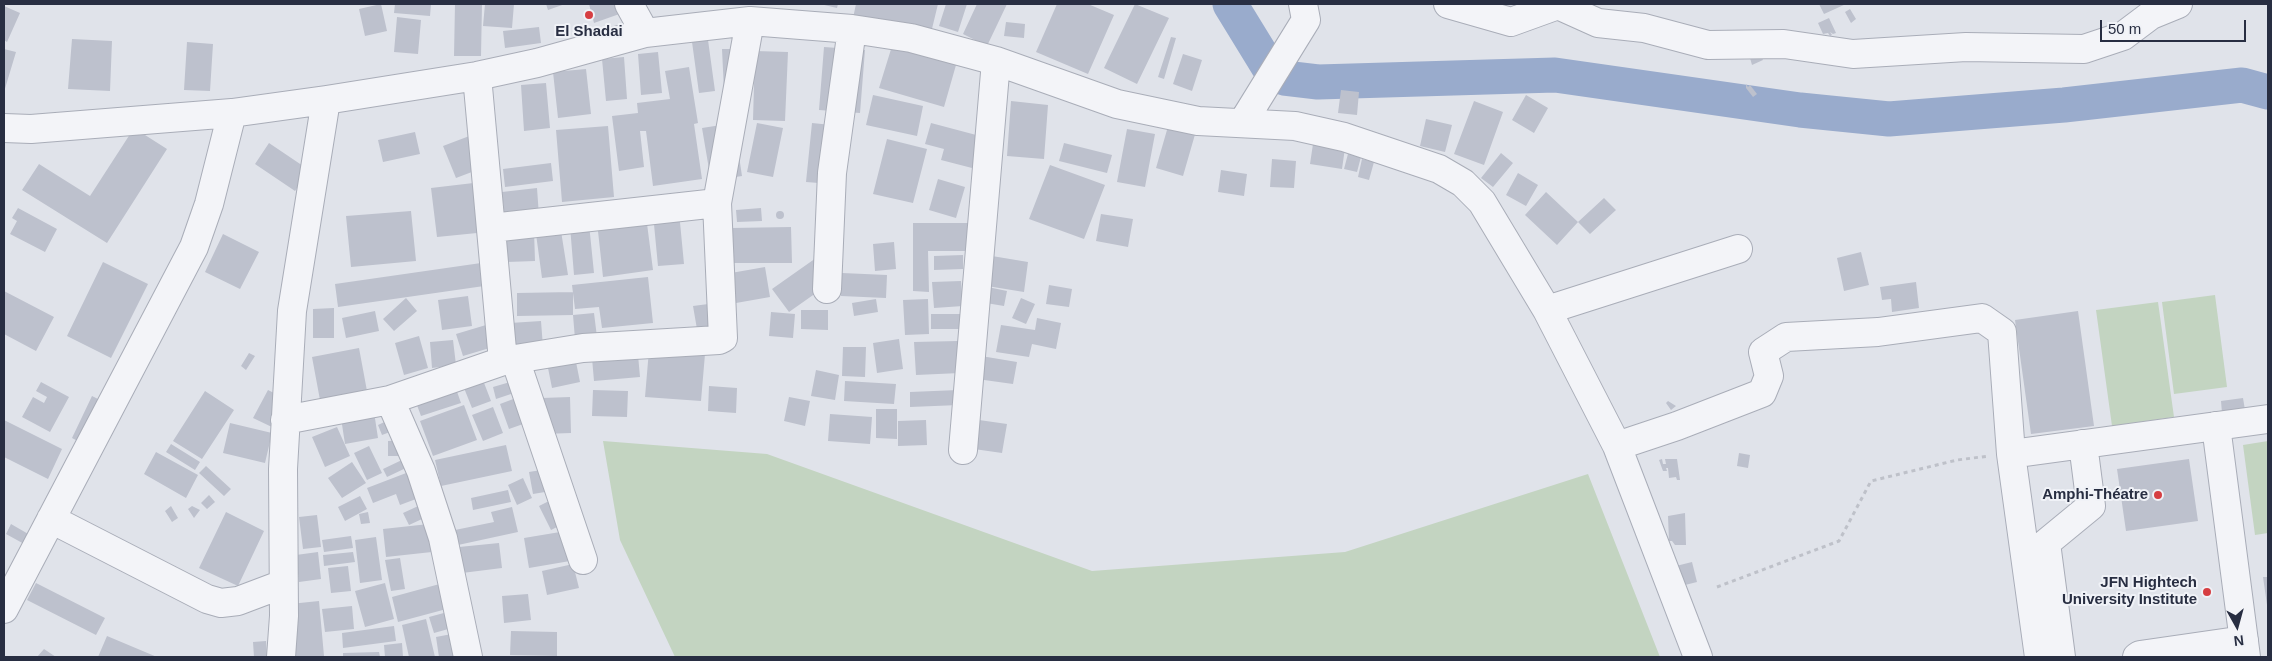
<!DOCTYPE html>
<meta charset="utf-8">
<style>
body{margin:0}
#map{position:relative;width:2272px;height:661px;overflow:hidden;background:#e0e3ea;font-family:Helvetica,sans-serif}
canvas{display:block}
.frame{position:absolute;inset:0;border:5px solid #282e42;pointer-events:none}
.north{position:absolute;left:2212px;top:601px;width:50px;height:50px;-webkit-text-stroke:4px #f0f2f7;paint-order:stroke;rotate:173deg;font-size:14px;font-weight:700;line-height:20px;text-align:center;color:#282e42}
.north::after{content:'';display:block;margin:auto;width:18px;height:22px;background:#282e42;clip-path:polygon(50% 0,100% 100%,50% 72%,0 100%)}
.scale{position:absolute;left:2100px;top:20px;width:146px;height:22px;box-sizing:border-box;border:2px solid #282e42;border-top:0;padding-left:6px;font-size:15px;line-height:18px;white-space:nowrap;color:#282e42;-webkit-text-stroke:4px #f0f2f7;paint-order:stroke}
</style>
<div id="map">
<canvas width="2272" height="661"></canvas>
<div class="frame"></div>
<div class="north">N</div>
<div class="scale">50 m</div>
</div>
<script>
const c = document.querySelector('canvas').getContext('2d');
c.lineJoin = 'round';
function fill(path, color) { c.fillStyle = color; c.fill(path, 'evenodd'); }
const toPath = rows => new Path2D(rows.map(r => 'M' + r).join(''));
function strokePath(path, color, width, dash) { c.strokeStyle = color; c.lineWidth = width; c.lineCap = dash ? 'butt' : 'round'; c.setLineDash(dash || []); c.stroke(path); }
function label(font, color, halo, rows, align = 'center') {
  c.font = font + ' Helvetica,sans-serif'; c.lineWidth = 4; c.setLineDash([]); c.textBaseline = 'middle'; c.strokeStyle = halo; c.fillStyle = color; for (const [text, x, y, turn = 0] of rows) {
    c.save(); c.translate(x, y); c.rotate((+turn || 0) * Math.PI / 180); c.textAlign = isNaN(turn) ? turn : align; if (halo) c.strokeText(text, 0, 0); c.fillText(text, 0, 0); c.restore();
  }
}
fill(toPath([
 [2215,295,2227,387,2174,394,2162,302],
 [2158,302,2174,417,2112,426,2096,310],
 [603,441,767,454,1092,571,1345,552,1588,474,1660,657,675,657,620,540],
 [2268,441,2268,533,2255,535,2243,445]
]), '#c3d4c1');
strokePath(toPath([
 [1230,4,1268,66,1284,78,1318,82,1555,75,1800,110,1889,119,2064,105,2242,85,2268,92]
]), '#99abcc', 35);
fill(toPath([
 [381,4,387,31,365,36,359,9],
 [395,4,431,4,430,16,394,13],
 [455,4,482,4,481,56,454,56],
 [485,4,514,4,512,28,483,26],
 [546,4,565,4,548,10],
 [589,4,622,4,625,12,594,23],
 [820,4,838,4,837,8],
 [856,4,938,4,930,37,853,18],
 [946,4,967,4,958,32,939,26],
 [977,4,1007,4,987,46,963,34],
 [1057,4,1088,4,1114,15,1088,74,1036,52],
 [1135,4,1169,18,1137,84,1104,68],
 [1819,4,1846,4,1824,14],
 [4,6,20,13,7,42,4,40],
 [1850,9,1856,19,1851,23,1845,12],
 [397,17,421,20,418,54,394,52],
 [1829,18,1836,33,1833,34,1830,32,1832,35,1830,36,1828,33,1823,34,1818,23],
 [1006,22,1025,24,1024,38,1004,36],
 [539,27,541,43,505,48,503,31],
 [1171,37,1176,38,1164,79,1158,77],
 [72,39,112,41,110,91,68,89],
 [708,40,715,91,699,93,692,42],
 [187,42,213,44,210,91,184,90],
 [892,46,956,65,944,107,879,88],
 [824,47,865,50,860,113,819,110],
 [4,49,16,52,4,92],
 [722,49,734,49,724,91],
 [755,51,788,52,785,121,753,120],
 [658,52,662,93,641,95,638,54],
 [1760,53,1763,60,1752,65,1750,58],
 [1183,54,1202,60,1192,91,1173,84],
 [624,57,627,99,606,101,602,59],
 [689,67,698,123,694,124,702,179,653,186,646,131,640,131,644,167,619,171,612,116,638,113,637,103,670,99,665,71],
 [586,69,591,114,558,118,553,72],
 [546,83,550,128,524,131,521,85],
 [1746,84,1748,87,1750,85,1757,94,1753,97,1746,88],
 [1341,90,1359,92,1357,115,1338,113],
 [873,95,923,106,917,136,866,125],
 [1526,95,1548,108,1534,133,1512,120],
 [1011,101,1048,105,1044,159,1007,156],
 [1474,101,1503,112,1484,165,1454,154],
 [1426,119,1452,125,1445,152,1420,146],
 [734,123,742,176,711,181,702,128],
 [757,123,783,128,773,177,747,172],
 [812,123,851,127,845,185,806,182],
 [931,123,980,136,972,168,941,160,944,149,925,144],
 [1169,123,1196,131,1183,176,1156,168],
 [608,126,614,197,562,202,556,130],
 [134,128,167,149,107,243,22,190,39,164,90,196],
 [1127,129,1155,134,1145,187,1117,182],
 [415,132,420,154,383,162,378,140],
 [472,135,485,167,456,178,443,146],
 [887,139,927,149,913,203,873,194],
 [269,143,309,170,295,191,255,164],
 [1064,143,1112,155,1107,173,1059,161],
 [1313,144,1345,148,1342,169,1310,164],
 [1349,150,1362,153,1357,172,1344,169],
 [1501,153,1513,163,1493,187,1481,178],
 [1272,159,1296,161,1294,188,1270,187],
 [1362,159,1374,162,1369,180,1358,177],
 [551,163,553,181,505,187,503,169],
 [1050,165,1105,185,1084,239,1029,219],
 [1221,170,1247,174,1244,196,1218,192],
 [1518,173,1538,185,1526,206,1506,195],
 [938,179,965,187,956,218,929,210],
 [482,182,487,232,437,237,431,188],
 [537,188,539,216,505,219,502,192],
 [1546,192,1578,222,1557,245,1525,215],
 [1604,198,1616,210,1590,234,1578,222],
 [18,208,57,229,45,252,10,234,17,221,12,218],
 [761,208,762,221,737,222,736,210],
 [411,211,416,261,351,267,346,216],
 '776 215a4 4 0 1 1 8 0a4 4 0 1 1-8 0Z',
 [679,212,684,264,658,266,653,214],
 [1101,214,1133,219,1128,247,1096,241],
 [646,216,653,270,603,277,597,222],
 [913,223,969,223,969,251,928,251,929,292,913,291],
 [589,224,594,273,574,275,570,226],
 [791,227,792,263,732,263,731,228],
 [534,231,535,261,507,262,506,232],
 [561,231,568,275,542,278,536,234],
 [223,234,259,252,240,289,205,272],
 [894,242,896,269,875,271,873,244],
 [1861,252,1869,285,1844,291,1837,258],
 [963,255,963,269,934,270,934,256],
 [992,256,1028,262,1024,292,987,286],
 [816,258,833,281,789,312,772,289],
 [103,262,148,284,111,358,67,336],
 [488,262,491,285,338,307,335,284],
 [765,267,770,297,736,303,731,273],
 [842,273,887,275,886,298,841,296],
 [648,277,653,323,602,328,599,307,575,309,572,285],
 [961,281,963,306,934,308,932,282],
 [1916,282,1919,308,1892,312,1891,299,1882,300,1880,287],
 [1049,285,1072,289,1069,307,1046,304],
 [983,286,1007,291,1004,306,980,302],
 [4,291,54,317,36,351,4,334],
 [573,292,573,315,594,313,597,337,575,339,573,315,517,316,517,293],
 [468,296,472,326,442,330,438,300],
 [406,298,417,311,394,331,383,319],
 [1021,298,1035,304,1026,324,1012,318],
 [876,299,878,312,854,316,852,303],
 [928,299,929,334,905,335,903,300],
 [716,303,720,331,698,335,693,306],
 [334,308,334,338,313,338,313,309],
 [801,310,828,310,828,330,801,329],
 [375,311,379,331,346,338,342,318],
 [2078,311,2094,426,2031,434,2015,320],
 [771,312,795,314,793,338,769,336],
 [931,314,965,314,965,329,931,329],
 [1037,318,1061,323,1056,349,1032,344,1029,357,996,352,1001,325,1035,330],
 [541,321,543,347,512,349,510,323],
 [486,325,493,347,463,356,456,334],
 [419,336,428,368,404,375,395,343],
 [899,339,903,369,877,373,873,343],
 [453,340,456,365,432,368,430,342],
 [958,341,960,373,916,375,914,342],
 [843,347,866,347,865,377,842,376],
 [359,348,367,391,320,400,312,357],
 [649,350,705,354,701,401,645,397],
 [249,353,255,356,246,370,241,366],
 [638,355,640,377,594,381,592,358],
 [981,356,1017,362,1013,384,977,379],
 [575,357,580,382,552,388,547,363],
 [816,370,839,375,835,400,811,396],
 [481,375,491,401,472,408,462,383],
 [517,380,520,391,496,399,493,387],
 [845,381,896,384,894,404,844,401],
 [41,382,69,397,50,432,22,417,33,397,44,403,47,397,36,391],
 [454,383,461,403,421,416,414,397],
 [709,386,737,388,736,413,708,411],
 [268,390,288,400,274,428,253,418],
 [593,390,628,391,627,417,592,416],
 [958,390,959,405,910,407,910,392],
 [205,391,234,410,202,459,173,441],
 [92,396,110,405,89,447,72,438],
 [570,397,571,433,543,434,542,398],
 [789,397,810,401,805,426,784,421],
 [516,398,526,423,509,429,500,404],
 [2243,398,2245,410,2222,413,2221,401],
 [1668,401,1676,406,1671,410,1666,403],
 [464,405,477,440,433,456,420,421],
 [493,407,503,433,483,441,472,415],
 [876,409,897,409,897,439,876,438],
 [374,412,378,438,345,444,341,418],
 [830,414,872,417,870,444,828,441],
 [393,418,398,429,382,435,378,425],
 [972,419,1007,424,1002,453,967,448],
 [4,420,62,449,48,479,4,457],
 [926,420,927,445,898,446,898,421],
 [230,423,272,433,265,463,223,453],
 [337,427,350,456,325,467,312,437],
 [410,440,411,456,388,456,388,441],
 [171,444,200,462,195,470,166,452],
 [506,445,512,471,441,486,435,460],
 [369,446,382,473,367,480,354,453],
 [156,452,198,475,186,498,144,474],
 [1739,453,1750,455,1748,468,1737,466],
 [404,459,408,467,387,477,383,469],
 [1662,459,1663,464,1666,464,1665,459,1677,459,1680,480,1677,480,1676,477,1669,478,1668,468,1666,468,1667,471,1663,471,1659,460],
 [2189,459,2198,521,2126,531,2117,469],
 [352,462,366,483,342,498,328,478],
 [206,466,231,489,224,496,199,473],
 [547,469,551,491,533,494,529,472],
 [414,470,424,496,400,505,396,494,373,503,367,488],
 [523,478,532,498,517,505,508,485],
 [508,490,511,502,473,510,471,498],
 [209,495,215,502,207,509,201,503],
 [360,496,367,509,345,521,338,507],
 [551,500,563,524,551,530,539,506],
 [427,502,433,514,409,525,403,513],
 [171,506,178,518,172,522,165,511],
 [192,506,200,510,194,518,188,509],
 [512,507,518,532,458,545,455,530,494,522,491,512],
 [226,512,264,531,238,586,199,568],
 [368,512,370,523,361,524,359,514],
 [1685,513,1686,545,1675,545,1672,541,1669,541,1668,516],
 [317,515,321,547,303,549,299,517],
 [438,523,441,551,386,557,383,529],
 [11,524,30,535,26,545,6,534],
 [566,531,570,561,529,568,524,538],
 [351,536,353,548,324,552,322,540],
 [376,537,382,580,360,583,355,540],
 [499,543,502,568,462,573,459,547],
 [318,552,321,579,299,582,296,555],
 [353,552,355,562,324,566,323,555],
 [400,558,405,589,391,591,385,560],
 [1692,562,1697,582,1681,586,1676,566],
 [573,564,579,588,547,595,542,571],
 [348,566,351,591,331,593,328,568],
 [2263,577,2268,577,2268,605,2267,605],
 [447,582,454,607,398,622,392,597],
 [36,583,105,618,96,635,27,600],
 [385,583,394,619,365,627,355,591],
 [528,594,531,620,504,623,502,596],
 [319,601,324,656,296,657,290,604],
 [352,606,354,629,325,632,322,609],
 [455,610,459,626,434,633,429,617],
 [426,619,435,657,409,657,402,625],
 [394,626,396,641,343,648,342,633],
 [511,631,557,632,557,656,510,655],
 [457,633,462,657,439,657,436,637],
 [107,636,157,657,98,657],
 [266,641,267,657,254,657,253,642],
 [402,643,403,657,385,657,384,645],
 [44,649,56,657,37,657],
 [379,652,380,657,343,657,343,653]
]), '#bdc1cd');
const minor = toPath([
 [629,4,645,33],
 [1448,4,1511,22,1558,5,1598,23,1644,28,1708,45,1784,44,1853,54,1966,47,2084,49,2123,36,2151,15,2178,4],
 [477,76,503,361],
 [1243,122,1306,20,1303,4],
 [4,128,31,129,232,113,326,100,477,76,537,63,645,33,750,21,852,29,911,38,996,61,1117,104,1198,121,1295,126,1344,137,1439,169,1463,183,1482,202,1547,310,1617,446,1698,657],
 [491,228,717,203],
 [827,289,832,173,852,29],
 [1547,310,1738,249],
 [515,359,583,560],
 [390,400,421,471,443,538,468,657],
 [285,420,390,400,503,361,583,348,719,340,723,338,717,203,750,21],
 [2216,426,2246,657],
 [1617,446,1677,426,1762,393,1769,376,1763,352,1786,337,1878,332,1982,318,2002,332,2011,454,2039,657],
 [963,450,996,61],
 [2011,454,2268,419],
 [51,519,207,599,221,603,238,601,283,584],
 [4,609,194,247,209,204,232,113],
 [281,657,284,616,283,469,292,311,326,100],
 [2061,657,2046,543,2091,506,2083,444],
 [2137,657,2140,655,2244,640]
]);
strokePath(minor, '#a9adb8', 30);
strokePath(toPath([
 [1717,587,1839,541,1871,481,1957,460,1989,456]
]), '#bec1c9', 3, [4, 4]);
strokePath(minor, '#f3f4f8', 28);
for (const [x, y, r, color] of [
 [589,15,5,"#d63e42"],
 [2158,495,5,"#d63e42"],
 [2207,592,5,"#d63e42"]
]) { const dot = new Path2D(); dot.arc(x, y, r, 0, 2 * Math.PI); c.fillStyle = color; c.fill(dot); strokePath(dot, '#f0f2f7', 2); }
label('bold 15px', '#282e42', '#f0f2f7', [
 ["El Shadai",589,32,"center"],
 ["Amphi-Théatre",2148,495],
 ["JFN Hightech",2197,583],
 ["University Institute",2197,600]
], 'right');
</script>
